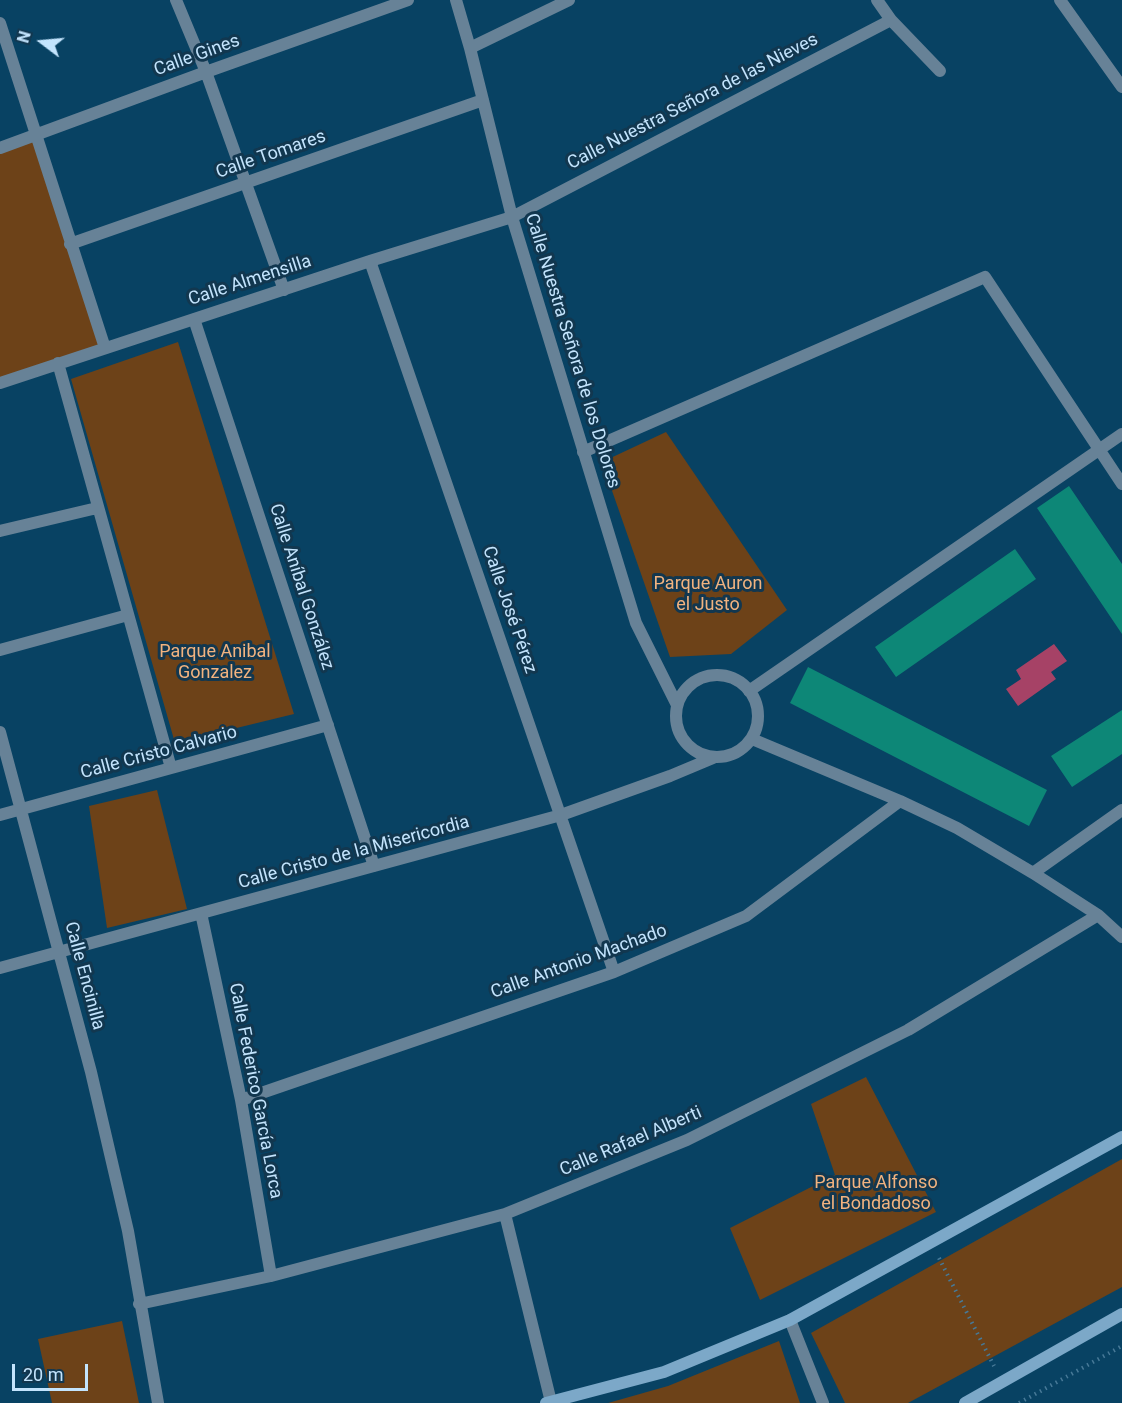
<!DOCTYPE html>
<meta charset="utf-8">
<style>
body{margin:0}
#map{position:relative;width:1122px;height:1403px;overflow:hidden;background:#084263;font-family:Roboto,sans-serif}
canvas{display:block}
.north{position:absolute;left:12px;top:12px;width:60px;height:60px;-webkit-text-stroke:4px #12374f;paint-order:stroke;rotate:286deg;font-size:16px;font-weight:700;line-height:24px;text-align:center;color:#c3e4fd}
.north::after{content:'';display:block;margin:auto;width:21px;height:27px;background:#c3e4fd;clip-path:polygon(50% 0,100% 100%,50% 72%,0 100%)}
.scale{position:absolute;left:12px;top:1364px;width:76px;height:27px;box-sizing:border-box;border:3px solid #c3e4fd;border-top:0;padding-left:8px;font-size:18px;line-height:21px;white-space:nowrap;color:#c3e4fd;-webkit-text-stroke:4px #12374f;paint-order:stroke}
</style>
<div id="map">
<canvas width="1122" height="1403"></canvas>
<div class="north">N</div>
<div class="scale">20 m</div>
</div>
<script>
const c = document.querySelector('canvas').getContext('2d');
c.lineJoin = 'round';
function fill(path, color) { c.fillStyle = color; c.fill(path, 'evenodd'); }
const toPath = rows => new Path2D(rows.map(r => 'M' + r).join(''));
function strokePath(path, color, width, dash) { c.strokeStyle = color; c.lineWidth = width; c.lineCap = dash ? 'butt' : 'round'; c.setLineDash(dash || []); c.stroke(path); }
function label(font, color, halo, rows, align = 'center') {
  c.font = font + ' Roboto,sans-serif'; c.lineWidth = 6; c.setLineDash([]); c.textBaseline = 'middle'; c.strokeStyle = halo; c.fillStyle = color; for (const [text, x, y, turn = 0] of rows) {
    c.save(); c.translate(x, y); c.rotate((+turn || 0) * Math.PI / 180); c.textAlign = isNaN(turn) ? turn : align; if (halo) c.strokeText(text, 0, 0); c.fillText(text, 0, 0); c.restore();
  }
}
fill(toPath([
 [37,134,105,348,0,383,0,148],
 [178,342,294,714,175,743,71,379],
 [666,432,787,610,731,654,670,657,602,462],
 [157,790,187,909,107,928,89,806],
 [866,1077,936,1212,760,1300,730,1228,835,1175,811,1104],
 [1122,1159,1122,1287,908,1403,845,1403,811,1333],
 [122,1321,139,1403,52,1403,38,1339],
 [779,1341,800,1403,608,1403,668,1386]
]), '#6d4218');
fill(toPath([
 [1054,644,1067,661,1051,672,1056,679,1018,706,1006,689,1021,679,1016,670]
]), '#a64266');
fill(toPath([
 [1069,486,1122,564,1122,634,1037,508],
 [1015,549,1036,579,896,677,875,647],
 [808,667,1047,790,1029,826,790,703],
 [1122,710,1122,754,1072,787,1051,756]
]), '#0d8777');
strokePath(toPath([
 [939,1258,994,1366],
 [1019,1403,1122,1346]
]), '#477997', 4, [1.5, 4.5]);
strokePath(toPath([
 [176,0,206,72,284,290],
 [456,0,470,48,512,217,636,623,677,705],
 [877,0,891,20,940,71],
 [1060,0,1122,87],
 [0,23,105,348],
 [470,48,569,0],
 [0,148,206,72,408,0],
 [70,244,483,100],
 [370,261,614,972],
 [194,319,374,866],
 [58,363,171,768],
 [0,383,370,261,512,217,891,20],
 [583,452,985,277,1122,484],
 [0,531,97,508],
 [0,650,128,615],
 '676 716a41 41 0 1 1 82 0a41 41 0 1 1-82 0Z',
 [749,691,1122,434],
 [0,732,91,1072,128,1231,158,1403],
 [752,739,900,801,957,828,1033,873,1098,915,1122,937],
 [0,815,328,725],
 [1033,873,1122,810],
 [201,913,241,1100,271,1276],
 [0,968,561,815,670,776,713,758],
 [241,1100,614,972,746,916,900,801],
 [505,1214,551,1402],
 [139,1304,271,1276,505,1214,687,1140,908,1030,1098,915],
 [790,1320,823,1403]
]), '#678297', 12);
strokePath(toPath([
 [546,1403,664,1372,790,1320,1122,1137],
 [965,1403,1122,1314]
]), '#7ca8c8', 12);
label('18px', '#c3e4fd', '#12374f', [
 ["Calle Gines",197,56,-20],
 ["Calle Nuestra Señora de las Nieves",693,102,-27],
 ["Calle Tomares",271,155,-19],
 ["Calle Almensilla",250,281,-18],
 ["Calle Nuestra Señora de los Dolores",572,351,73],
 ["Calle Aníbal González",301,587,72],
 ["Calle José Pérez",509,610,71],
 ["Calle Cristo Calvario",159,753,-15],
 ["Calle Cristo de la Misericordia",354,853,-15],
 ["Calle Antonio Machado",579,962,-20],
 ["Calle Encinilla",84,976,75],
 ["Calle Federico García Lorca",255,1091,79],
 ["Calle Rafael Alberti",631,1142,-23]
]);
label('18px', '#f2b37f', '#12374f', [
 ["Parque Auron",708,584],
 ["el Justo",708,605],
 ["Parque Anibal",215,652],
 ["Gonzalez",215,673],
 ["Parque Alfonso",876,1183],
 ["el Bondadoso",876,1204]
]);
</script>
